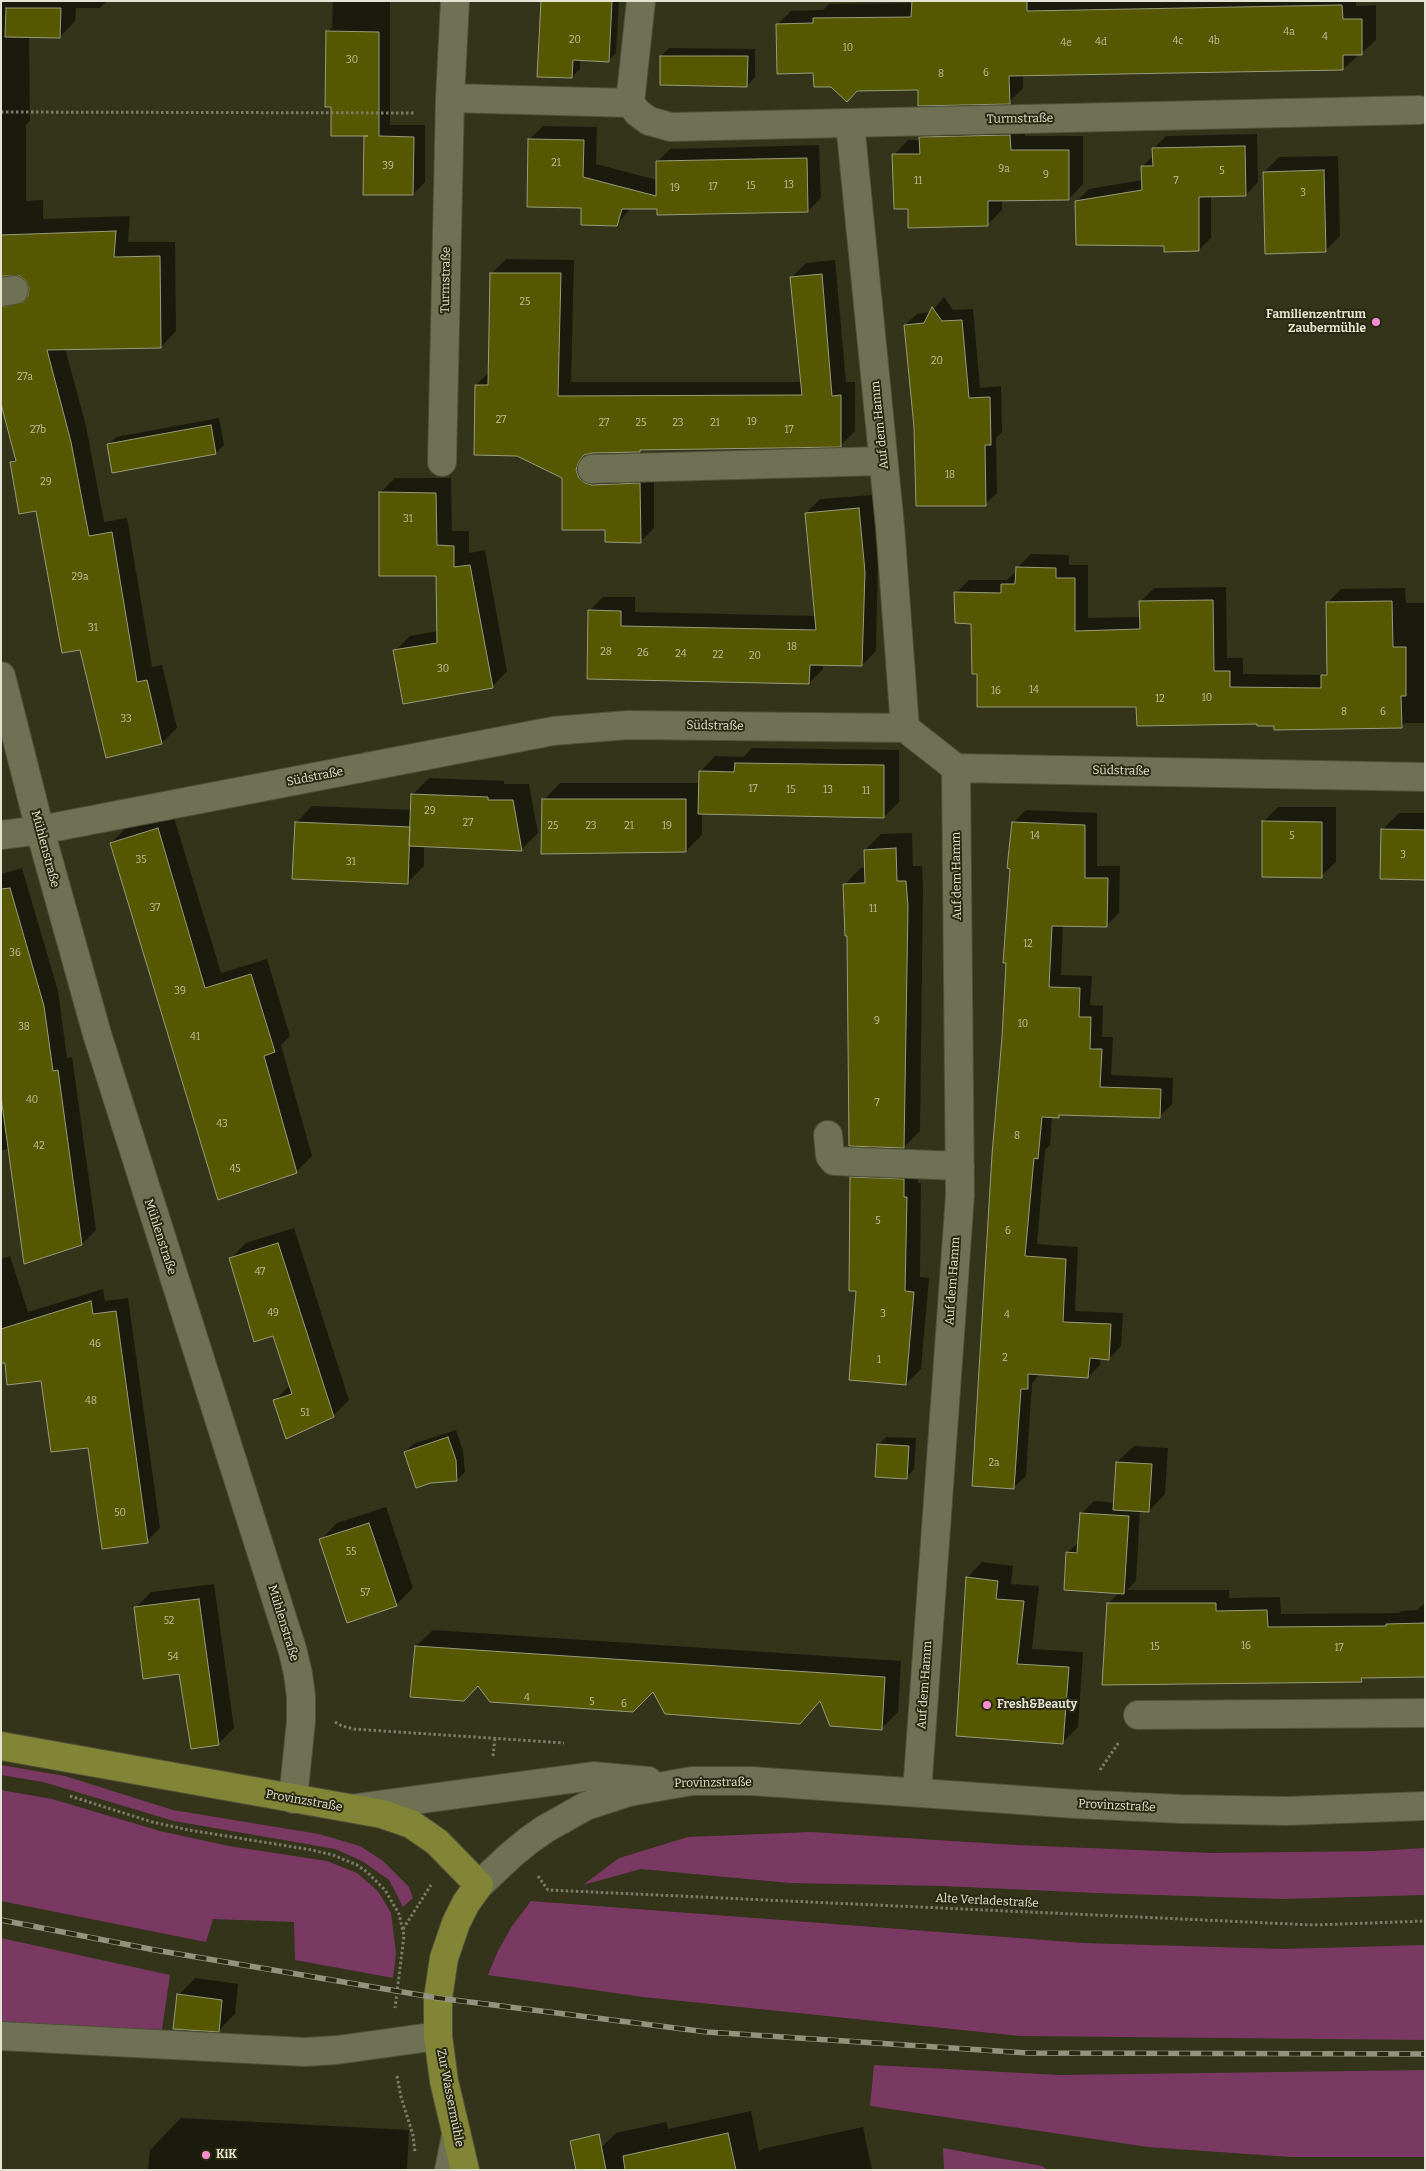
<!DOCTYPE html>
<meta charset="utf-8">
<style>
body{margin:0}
#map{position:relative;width:1426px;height:2171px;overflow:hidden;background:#33341a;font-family:Bitter,serif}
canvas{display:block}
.frame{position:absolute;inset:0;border:2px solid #e3e4d4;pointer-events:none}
</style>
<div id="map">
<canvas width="1426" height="2171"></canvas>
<div class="frame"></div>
</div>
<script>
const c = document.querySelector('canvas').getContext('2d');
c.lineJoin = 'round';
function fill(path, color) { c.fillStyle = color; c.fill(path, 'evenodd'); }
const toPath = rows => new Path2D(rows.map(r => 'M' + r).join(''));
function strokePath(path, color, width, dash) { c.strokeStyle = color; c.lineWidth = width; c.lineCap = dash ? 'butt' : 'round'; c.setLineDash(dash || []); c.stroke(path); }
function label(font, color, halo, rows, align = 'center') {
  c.font = font + ' Bitter,serif'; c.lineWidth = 4; c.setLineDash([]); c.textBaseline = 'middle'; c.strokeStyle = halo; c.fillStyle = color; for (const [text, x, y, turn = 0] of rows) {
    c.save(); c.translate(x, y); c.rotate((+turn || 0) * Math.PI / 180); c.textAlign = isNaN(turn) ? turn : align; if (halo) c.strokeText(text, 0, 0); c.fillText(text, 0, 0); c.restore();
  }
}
fill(toPath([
 [1,1765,65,1776,173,1810,319,1834,360,1846,383,1861,409,1887,413,1898,403,1907,389,1880,362,1861,335,1849,174,1821,43,1782,1,1775],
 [1,1790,52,1799,160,1831,229,1846,327,1861,357,1873,378,1891,391,1913,396,1954,393,1978,295,1960,294,1922,213,1919,206,1942,1,1901],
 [811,1832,1016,1845,1210,1853,1376,1851,1425,1848,1425,1895,1281,1899,1095,1893,943,1886,789,1883,641,1869,583,1885,619,1858,688,1837],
 [531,1901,1084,1943,1283,1949,1425,1945,1425,2040,1020,2036,643,1997,488,1975,497,1953,512,1926],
 [1,1938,170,1975,161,2036,1,2028],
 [874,2065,1059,2075,1425,2070,1425,2157,1290,2157,1148,2147,870,2106],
 [943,2148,1042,2166,1048,2170,944,2170]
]), '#793962');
fill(toPath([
 [1,1,107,1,100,8,76,8,75,21,60,37,29,36,30,121,26,125,26,201,43,200,43,219,130,216,128,242,175,242,176,331,161,347,65,348,86,426,104,522,127,518,152,667,162,665,177,728,162,743,80,648,37,509,11,462,16,457,1,399,1,281,19,293,30,290,27,280,21,274,1,276],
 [333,1,390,1,390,125,425,125,425,182,413,194,367,135,332,106,328,32,332,27],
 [542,1,619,1,616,53,608,61,580,60,580,69,572,77],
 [913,1,1356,1,1356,6,1376,5,1376,40,1343,69,1023,75,1023,88,1009,102,815,72,777,25,791,11,823,10,829,4,913,3],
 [669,48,755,49,755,77,747,86,661,56],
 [1025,121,1025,136,1083,136,1083,184,1069,199,1002,200,1002,210,987,225,909,207,894,155,908,140,921,140,920,137,935,123],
 [543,126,597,127,596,164,657,180,657,162,670,149,819,145,821,198,808,211,631,208,617,224,582,207,529,140],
 [1257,134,1258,182,1246,195,1211,195,1211,238,1199,250,1165,245,1076,202,1089,189,1143,180,1143,166,1154,155,1154,148,1166,136],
 [1338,156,1340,236,1325,251,1264,172,1279,157],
 [506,259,574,260,571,382,802,382,792,277,806,263,835,260,846,382,855,382,855,431,841,445,641,449,639,451,591,452,593,464,654,470,654,528,640,542,606,529,563,478,476,385,489,372,492,273],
 [944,297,953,310,973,309,980,388,1001,386,1002,432,996,438,997,493,985,504,916,427,905,325,917,314,931,312],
 [219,418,224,445,216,453,108,445,116,437],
 [395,478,451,478,452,531,469,531,469,553,485,550,507,671,492,687,395,651,410,636,438,631,438,574,380,493],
 [872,495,878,557,876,651,862,665,823,664,823,669,809,683,588,677,589,611,603,597,635,597,635,612,816,616,806,513,820,499],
 [1031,554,1069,555,1069,565,1088,565,1088,618,1141,617,1141,601,1154,588,1226,587,1227,658,1243,658,1243,674,1323,675,1329,669,1328,602,1341,589,1405,588,1406,603,1425,603,1425,723,1405,723,1401,727,1275,725,1138,706,978,673,973,623,956,593,969,580,1007,580,1017,571,1017,568],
 [752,748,899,750,899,802,884,817,702,813,702,835,686,851,544,800,560,783,700,783,700,772,715,756,743,757],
 [429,778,504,781,504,784,529,784,538,833,522,849,424,846,424,866,407,883,296,823,312,806,412,810,413,794],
 [1278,807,1336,807,1336,862,1321,876,1264,821],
 [1026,810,1097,813,1097,866,1120,866,1119,913,1106,926,1063,925,1061,975,1092,976,1090,1005,1103,1006,1102,1037,1113,1037,1111,1075,1173,1078,1172,1104,1160,1116,1061,1114,1058,1117,1052,1116,1050,1145,1045,1150,1037,1244,1078,1247,1075,1311,1123,1313,1121,1346,1109,1359,1101,1358,1100,1365,1088,1377,1040,1374,1032,1383,1026,1476,1013,1488,1003,1037,1013,823],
 [1399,813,1425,813,1425,879,1382,830],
 [173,814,221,973,267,959,290,1036,281,1045,312,1156,296,1172,111,843,127,827],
 [912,833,913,866,922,866,923,889,920,1131,904,1147,845,884,861,868,866,868,865,850,881,834],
 [22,868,58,991,67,1058,72,1057,96,1230,82,1244,10,1149,1,1150,1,874],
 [867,1163,919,1165,918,1183,921,1183,920,1277,929,1278,921,1369,906,1384,857,1290,852,1178],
 [294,1228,349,1400,333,1416,275,1400,290,1385,274,1335,230,1259,246,1243],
 [10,1256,28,1312,103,1289,105,1301,128,1298,160,1528,147,1541,89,1446,42,1380,6,1361,1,1362,1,1259],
 [456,1430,463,1451,465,1472,457,1480,405,1452,413,1444],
 [886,1437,916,1438,914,1469,906,1478,878,1445],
 [1134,1446,1168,1448,1165,1494,1149,1511,1140,1510,1136,1581,1127,1590,1229,1590,1229,1598,1280,1597,1281,1614,1399,1613,1401,1611,1417,1610,1425,1603,1425,1675,1365,1676,1361,1680,1109,1603,1119,1593,1067,1553,1080,1541,1082,1513,1094,1501,1115,1503,1117,1462],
 [386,1507,413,1588,396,1605,321,1540,337,1523],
 [982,1562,1013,1566,1011,1584,1039,1586,1032,1649,1083,1652,1078,1727,1063,1742,957,1734,967,1578],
 [214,1584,234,1728,218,1744,180,1673,135,1608,151,1592],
 [433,1630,901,1661,898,1712,882,1728,821,1700,799,1723,654,1690,479,1685,416,1646],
 [195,1978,238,1984,235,2014,218,2031,179,1995],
 [751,2111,759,2152,762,2149,863,2127,872,2170,596,2170,593,2156,616,2133,666,2122,668,2129],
 [181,2118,409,2130,407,2170,148,2170,150,2150]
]), '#0007');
const building = toPath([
 [541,1,612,1,609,62,573,60,572,78,537,77,541,1],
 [912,1,1027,1,1027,11,1342,5,1343,19,1362,19,1362,55,1343,55,1343,70,1009,76,1010,104,918,106,918,90,857,91,847,102,831,87,814,87,813,73,777,74,776,24,813,23,813,18,911,17,912,1],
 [6,8,61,8,60,38,5,37,6,8],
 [326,31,379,32,379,136,414,137,413,195,363,195,364,136,368,136,331,136,331,107,325,107,326,31],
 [660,56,748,56,747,87,660,85,660,56],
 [1010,135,1011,150,1069,150,1069,200,988,201,988,226,908,228,908,209,894,209,892,154,920,154,919,137,1010,135],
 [528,139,584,140,583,177,656,196,656,161,807,158,808,212,657,215,657,209,622,209,617,226,581,225,581,208,527,207,528,139],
 [1245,146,1246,196,1199,197,1199,251,1164,252,1164,246,1076,245,1075,201,1142,190,1141,166,1153,166,1152,148,1245,146],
 [1324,170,1326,252,1265,254,1263,172,1324,170],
 [116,231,114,257,160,256,161,348,47,350,71,442,89,536,112,532,137,682,147,680,162,744,106,758,80,650,62,653,36,511,19,514,10,462,16,461,1,404,1,307,23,302,28,296,29,288,26,281,20,276,1,276,1,235,116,231],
 [490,273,561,273,558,396,802,395,790,277,822,274,832,396,841,395,841,447,640,450,640,452,592,453,584,455,579,461,576,470,579,478,585,483,592,485,640,483,641,543,605,542,605,530,562,530,562,478,517,456,474,455,475,385,488,385,490,273],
 [932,307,942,321,962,320,969,398,990,397,991,445,985,445,986,506,916,506,914,427,904,325,924,323,932,307],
 [211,425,216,454,112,473,107,444,211,425],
 [379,492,436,493,437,545,454,546,454,567,470,565,493,688,403,704,393,650,437,643,436,576,379,576,379,492],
 [859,508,865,572,862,666,810,665,809,684,587,679,588,610,621,611,621,626,816,630,805,513,859,508],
 [1016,567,1056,568,1056,578,1075,578,1075,631,1140,629,1139,601,1213,600,1214,671,1230,671,1230,687,1321,688,1321,675,1327,675,1326,602,1392,601,1393,647,1406,647,1406,696,1401,696,1402,728,1274,730,1274,726,1257,726,1257,724,1137,726,1136,707,977,707,977,674,972,674,971,624,955,623,954,592,1001,593,1001,584,1015,584,1016,567],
 [735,763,884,765,884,818,698,814,699,771,734,772,735,763],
 [411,794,488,797,488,800,513,800,522,851,409,846,411,794],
 [542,799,686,799,686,852,541,854,542,799],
 [1262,821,1322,822,1322,878,1262,877,1262,821],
 [295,822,410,827,408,884,292,879,295,822],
 [1012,822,1085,825,1085,878,1108,878,1107,927,1052,926,1049,987,1080,988,1079,1017,1091,1017,1090,1049,1102,1049,1100,1087,1161,1089,1160,1118,1059,1115,1059,1118,1042,1117,1038,1159,1034,1158,1025,1256,1066,1259,1063,1322,1111,1324,1109,1360,1090,1358,1088,1378,1028,1374,1028,1389,1021,1389,1014,1489,972,1486,992,1155,1002,1037,1006,963,1003,963,1010,869,1007,868,1012,822],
 [158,828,205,988,251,974,275,1052,264,1056,297,1173,218,1200,110,843,158,828],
 [1381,829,1425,830,1425,880,1380,879,1381,829],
 [896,848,897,881,906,881,908,906,904,1148,849,1146,847,936,845,936,843,884,865,883,864,850,896,848],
 [10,888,44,1006,53,1071,58,1070,82,1245,24,1264,1,1097,1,889,10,888],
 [850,1177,904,1179,904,1197,907,1197,905,1291,914,1292,906,1385,849,1380,856,1291,849,1291,850,1177],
 [278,1243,334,1417,286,1439,273,1400,292,1394,273,1336,254,1342,229,1258,278,1243],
 [91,1301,93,1314,116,1311,148,1543,102,1549,88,1448,51,1452,41,1381,7,1385,5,1363,1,1363,1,1329,91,1301],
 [448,1437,456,1460,457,1481,431,1483,416,1488,404,1452,448,1437],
 [877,1444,909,1446,907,1479,875,1477,877,1444],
 [1116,1462,1152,1464,1149,1512,1113,1510,1116,1462],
 [1080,1513,1129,1516,1124,1594,1064,1590,1066,1552,1077,1553,1080,1513],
 [369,1523,397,1606,347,1623,319,1539,369,1523],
 [966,1577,998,1581,996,1599,1024,1601,1017,1664,1069,1667,1063,1744,956,1736,966,1577],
 [199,1599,219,1745,191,1749,179,1674,143,1679,134,1607,199,1599],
 [1107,1603,1216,1603,1216,1611,1267,1610,1268,1627,1386,1626,1386,1624,1425,1623,1425,1677,1361,1678,1362,1682,1102,1685,1107,1603],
 [415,1646,885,1677,882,1730,830,1726,820,1701,800,1724,665,1714,653,1692,633,1712,490,1702,478,1686,464,1701,410,1697,415,1646],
 [177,1994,222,2000,219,2032,173,2029,177,1994],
 [728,2133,736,2170,625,2170,623,2156,728,2133],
 [599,2134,606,2170,576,2170,570,2141,599,2134]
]);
fill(building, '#565801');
strokePath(building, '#999b7d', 1);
const minor = toPath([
 [641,1,630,103,638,113,649,121,671,127,1419,110],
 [450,98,630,103],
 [850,123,890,526,905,728],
 [1,292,14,290],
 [442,462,450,98,455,1],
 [592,469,883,461],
 [1,676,40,830,97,1034,293,1652,298,1674,301,1696,301,1721,293,1799],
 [1,835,40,830,553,731,628,725,905,728,956,768,1425,777],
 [828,1135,830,1156,834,1161,960,1166],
 [1138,1715,1425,1713],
 [917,1792,960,1195,956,768],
 [356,1808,593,1776,648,1781],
 [479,1885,511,1855,528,1841,545,1829,586,1806,629,1792,692,1781,751,1781,1076,1804,1181,1809,1287,1811,1425,1806],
 [1,2036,305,2052,337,2050,438,2036],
 [449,2170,456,2135]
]);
const major = toPath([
 [1,1746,382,1814,411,1824,437,1842,479,1885,466,1903,456,1923,444,1958,438,1998,438,2036,444,2081,465,2170]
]);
strokePath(minor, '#4f5039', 30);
strokePath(major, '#4f5039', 30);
strokePath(toPath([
 [1,112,416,113],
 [335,1722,342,1726,354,1729,564,1743],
 [493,1756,495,1738],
 [1100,1770,1119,1742],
 [70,1796,152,1822,189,1830,312,1850,333,1855,357,1865,367,1872,385,1890,399,1914,404,1936,395,2008],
 [538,1876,548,1890,1313,1925,1425,1921],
 [403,1929,431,1885],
 [397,2076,401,2097,413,2135,415,2152]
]), '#7c7d68', 3, [2.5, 2.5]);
strokePath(minor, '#6f7154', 28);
strokePath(major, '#828535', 28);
const rail = toPath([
 [1,1920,155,1950,438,1998,707,2032,1028,2053,1425,2054]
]);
strokePath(rail, '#93947f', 5.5);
strokePath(rail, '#292a10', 4, [11]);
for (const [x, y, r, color] of [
 [1376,322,5,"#f690cf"],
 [987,1705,5,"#f690cf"],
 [206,2155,5,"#f690cf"]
]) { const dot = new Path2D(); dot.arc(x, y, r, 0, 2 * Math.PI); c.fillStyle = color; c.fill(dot); strokePath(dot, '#292a10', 2); }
label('10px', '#c0c19f', null, [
 ["4a",1289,32],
 ["4",1325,37],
 ["20",575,40],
 ["4c",1178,41],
 ["4b",1214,41],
 ["4d",1101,42],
 ["4e",1066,43],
 ["10",848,48],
 ["30",352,60],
 ["6",986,73],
 ["8",941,74],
 ["21",556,163],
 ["39",388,166],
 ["9a",1004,169],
 ["5",1222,171],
 ["9",1046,175],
 ["11",918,181],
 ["7",1176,181],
 ["13",789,185],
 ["15",751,186],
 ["17",713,187],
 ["19",675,188],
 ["3",1303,193],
 ["25",525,302],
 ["20",937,361],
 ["27a",25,377],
 ["27",501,420],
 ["19",752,422],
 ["27",604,423],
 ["25",641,423],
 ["23",678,423],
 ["21",715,423],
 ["27b",38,430],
 ["17",789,430],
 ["18",950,475],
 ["29",46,482],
 ["31",408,519],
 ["29a",80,577],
 ["31",93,628],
 ["18",792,647],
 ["28",606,652],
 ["26",643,653],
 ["24",681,654],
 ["22",718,655],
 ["20",755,656],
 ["30",443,669],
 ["14",1034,690],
 ["16",996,691],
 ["10",1207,698],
 ["12",1160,699],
 ["8",1344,712],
 ["6",1383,712],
 ["33",126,719],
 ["17",753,789],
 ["15",791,790],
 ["13",828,790],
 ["11",866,791],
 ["29",430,811],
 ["27",468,823],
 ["25",553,826],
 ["23",591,826],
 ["21",629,826],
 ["19",667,826],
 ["14",1035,836],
 ["5",1292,836],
 ["3",1403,855],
 ["35",141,860],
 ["31",351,862],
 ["37",155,908],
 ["11",873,909],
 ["12",1028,944],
 ["36",15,953],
 ["39",180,991],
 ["9",877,1021],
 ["10",1023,1024],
 ["38",24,1027],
 ["41",195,1037],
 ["40",32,1100],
 ["7",877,1103],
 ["43",222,1124],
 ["8",1017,1136],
 ["42",39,1146],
 ["45",235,1169],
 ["5",878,1221],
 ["6",1008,1231],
 ["47",260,1272],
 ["49",273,1313],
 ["3",883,1314],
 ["4",1007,1315],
 ["46",95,1344],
 ["2",1005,1358],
 ["1",879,1360],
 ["48",91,1401],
 ["51",305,1413],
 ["2a",994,1463],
 ["50",120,1513],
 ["55",351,1552],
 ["57",365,1593],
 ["52",169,1621],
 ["16",1246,1646],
 ["15",1155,1647],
 ["17",1339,1648],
 ["54",173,1657],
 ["4",527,1698],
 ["5",592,1702],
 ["6",624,1704]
]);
label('12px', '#e3e4d4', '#292a10', [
 ["Turmstraße",1020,119,-1],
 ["Turmstraße",446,280,-89],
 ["Auf dem Hamm",880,425,-96],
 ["Südstraße",715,726,1],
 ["Südstraße",1121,771,1],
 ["Südstraße",315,777,-11],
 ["Mühlenstraße",45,849,75],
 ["Auf dem Hamm",957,876,-91],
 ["Mühlenstraße",160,1237,72],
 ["Auf dem Hamm",953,1281,-86],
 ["Mühlenstraße",283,1623,73],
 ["Auf dem Hamm",925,1685,-86],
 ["Provinzstraße",713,1783,-1],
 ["Provinzstraße",304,1801,10],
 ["Provinzstraße",1117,1806,3],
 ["Alte Verladestraße",987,1901,3],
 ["Zur Wassermühle",450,2098,79]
]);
label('bold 12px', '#e3e4d4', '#292a10', [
 ["Familienzentrum",1366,315,"right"],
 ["Zaubermühle",1366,329,"right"],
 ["Fresh&Beauty",997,1705],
 ["KiK",216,2155]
], 'left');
</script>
